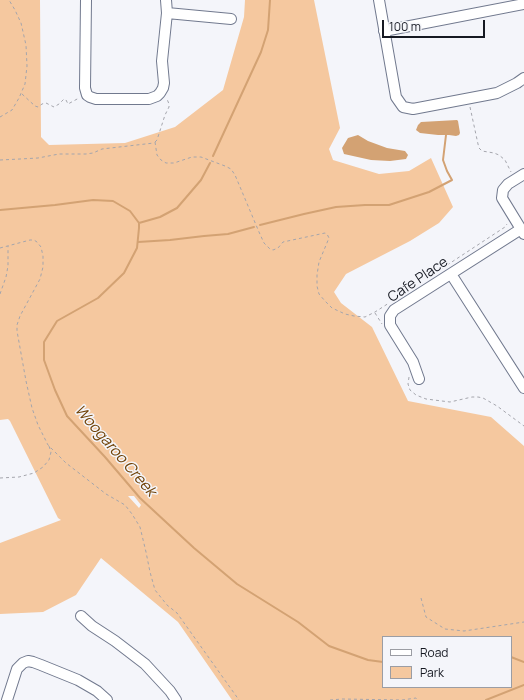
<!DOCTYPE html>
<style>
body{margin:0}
#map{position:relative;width:524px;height:700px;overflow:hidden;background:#f4f5fa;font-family:Manrope,sans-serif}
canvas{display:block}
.legend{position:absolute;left:382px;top:636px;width:130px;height:52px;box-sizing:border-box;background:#f4f5fa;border:1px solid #9b9da4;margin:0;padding:5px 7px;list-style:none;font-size:12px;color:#161922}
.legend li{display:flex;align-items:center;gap:8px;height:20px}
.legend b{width:20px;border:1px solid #9b9da4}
.scale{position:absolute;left:382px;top:20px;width:103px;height:18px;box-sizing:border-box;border:2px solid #161922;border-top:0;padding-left:5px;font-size:12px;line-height:14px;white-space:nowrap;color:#161922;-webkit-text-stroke:3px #f4f5fa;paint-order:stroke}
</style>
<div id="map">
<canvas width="524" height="700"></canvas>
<ul class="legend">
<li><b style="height:5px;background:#fff"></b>Road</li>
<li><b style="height:11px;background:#f5c89f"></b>Park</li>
</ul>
<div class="scale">100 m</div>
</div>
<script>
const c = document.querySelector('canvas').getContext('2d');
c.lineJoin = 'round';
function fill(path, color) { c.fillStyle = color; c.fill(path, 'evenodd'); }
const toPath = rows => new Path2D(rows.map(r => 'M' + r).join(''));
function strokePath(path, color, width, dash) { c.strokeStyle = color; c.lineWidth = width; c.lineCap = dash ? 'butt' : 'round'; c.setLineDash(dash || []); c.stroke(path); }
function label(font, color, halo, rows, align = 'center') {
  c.font = font + ' Manrope,sans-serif'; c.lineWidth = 3; c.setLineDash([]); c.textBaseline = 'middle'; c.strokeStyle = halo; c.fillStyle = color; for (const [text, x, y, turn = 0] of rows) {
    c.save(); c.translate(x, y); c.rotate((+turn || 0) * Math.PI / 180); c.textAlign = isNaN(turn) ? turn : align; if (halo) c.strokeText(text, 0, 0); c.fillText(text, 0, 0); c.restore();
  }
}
fill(toPath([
 [0,0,40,0,41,137,49,145,125,143,175,127,223,90,244,17,245,0,314,0,340,128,329,149,333,160,379,174,409,171,431,158,453,207,439,223,410,241,346,274,334,292,341,303,372,327,408,401,491,417,524,446,524,700,232,700,178,622,101,558,76,595,43,612,0,614,0,543,61,520,58,518,10,421,8,419,0,420],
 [128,496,134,496,141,505,139,508],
 [383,637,511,637,511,687,383,687]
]), '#f5c89f');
fill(toPath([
 [457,120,458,121,460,133,459,135,456,136,449,135,438,135,420,133,416,130,418,125,421,122],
 [358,135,368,141,387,148,405,151,408,155,406,159,390,161,371,160,344,154,342,148,348,138]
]), '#d3a273');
strokePath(toPath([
 [213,156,261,52,268,30,270,0],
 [0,210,55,205,93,200,113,201,130,211,139,223,139,228,137,248,124,273,98,298,57,321,44,342,44,360,55,390,67,416,105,457,140,498,194,548,237,584,298,622,329,646,368,660,383,662],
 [139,223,160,217,177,208,201,180,210,163],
 [260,225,304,214,336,207,365,205,389,205,429,192,452,180,447,171,443,160,446,135],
 [138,242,170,240,204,236,228,234,254,227],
 [511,657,524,662],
 [486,700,524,685]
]), '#d3a273', 2);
const minor = toPath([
 [86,0,85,88,87,95,90,97,96,99,149,99,157,96,160,93,163,88,164,83,162,61,167,13,166,0],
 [379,0,396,97,403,107,413,109,497,93,517,83,524,78],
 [167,13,231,19],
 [384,31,524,4],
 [524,174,508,184,503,190,502,198,524,234],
 [451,274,524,388],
 [419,379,413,362,390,325,390,316,394,310,521,229],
 [81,616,92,626,115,641,145,664,170,691,176,700],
 [7,700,17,669,23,663,28,661,33,662,41,665,78,680,97,691,107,700]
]);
strokePath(minor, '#71798e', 12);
strokePath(toPath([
 [22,94,35,106,38,107,42,104,46,103,54,107,59,104,64,99,66,100,68,104,79,98],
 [470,107,478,144,479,148,482,151,494,153,499,155,505,160,511,172],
 [0,117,12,110,19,98,25,84,27,66,26,45,21,23,15,10,9,0],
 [155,142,157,155,161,160,166,163,174,163,192,157,201,157,225,166,231,169,235,175,259,232,264,243,270,249,273,250,278,248,283,242,325,233,327,234,329,238,319,262,317,275,317,286,319,294,325,301,332,308,345,314,354,316,365,317,375,312,389,303],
 [155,142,157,140,165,115,169,107,169,104,167,99],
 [0,160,20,159,38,158,59,154,86,154,93,153,102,149,154,143],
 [0,248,30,240,34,240,37,242,41,247,43,256,43,267,40,279,20,316,17,325,17,331,26,381,32,408,38,425,48,445,66,463,106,494,125,505,132,514,140,527,146,552,150,572,155,590,167,605,177,613,239,700],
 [432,275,505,227,507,224],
 [0,294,6,277,8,266,8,246],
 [375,313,382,324],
 [409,377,408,384,410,390,416,395,426,399,450,402,472,397,478,397,483,398,497,406,524,426],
 [0,478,19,477,34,473,43,467,49,460,51,452,49,446],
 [421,598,426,617,445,629,464,631,524,622],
 [330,700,342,699,402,700,416,698,418,700]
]), '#a4a5ac', 1, [3, 3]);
strokePath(minor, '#fff', 10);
label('14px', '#161922', '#f4f5fa', [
 ["Cafe Place",418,280,-34]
]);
label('italic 15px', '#704207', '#f4f5fa', [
 ["Woogaroo Creek",115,451,49]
]);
</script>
